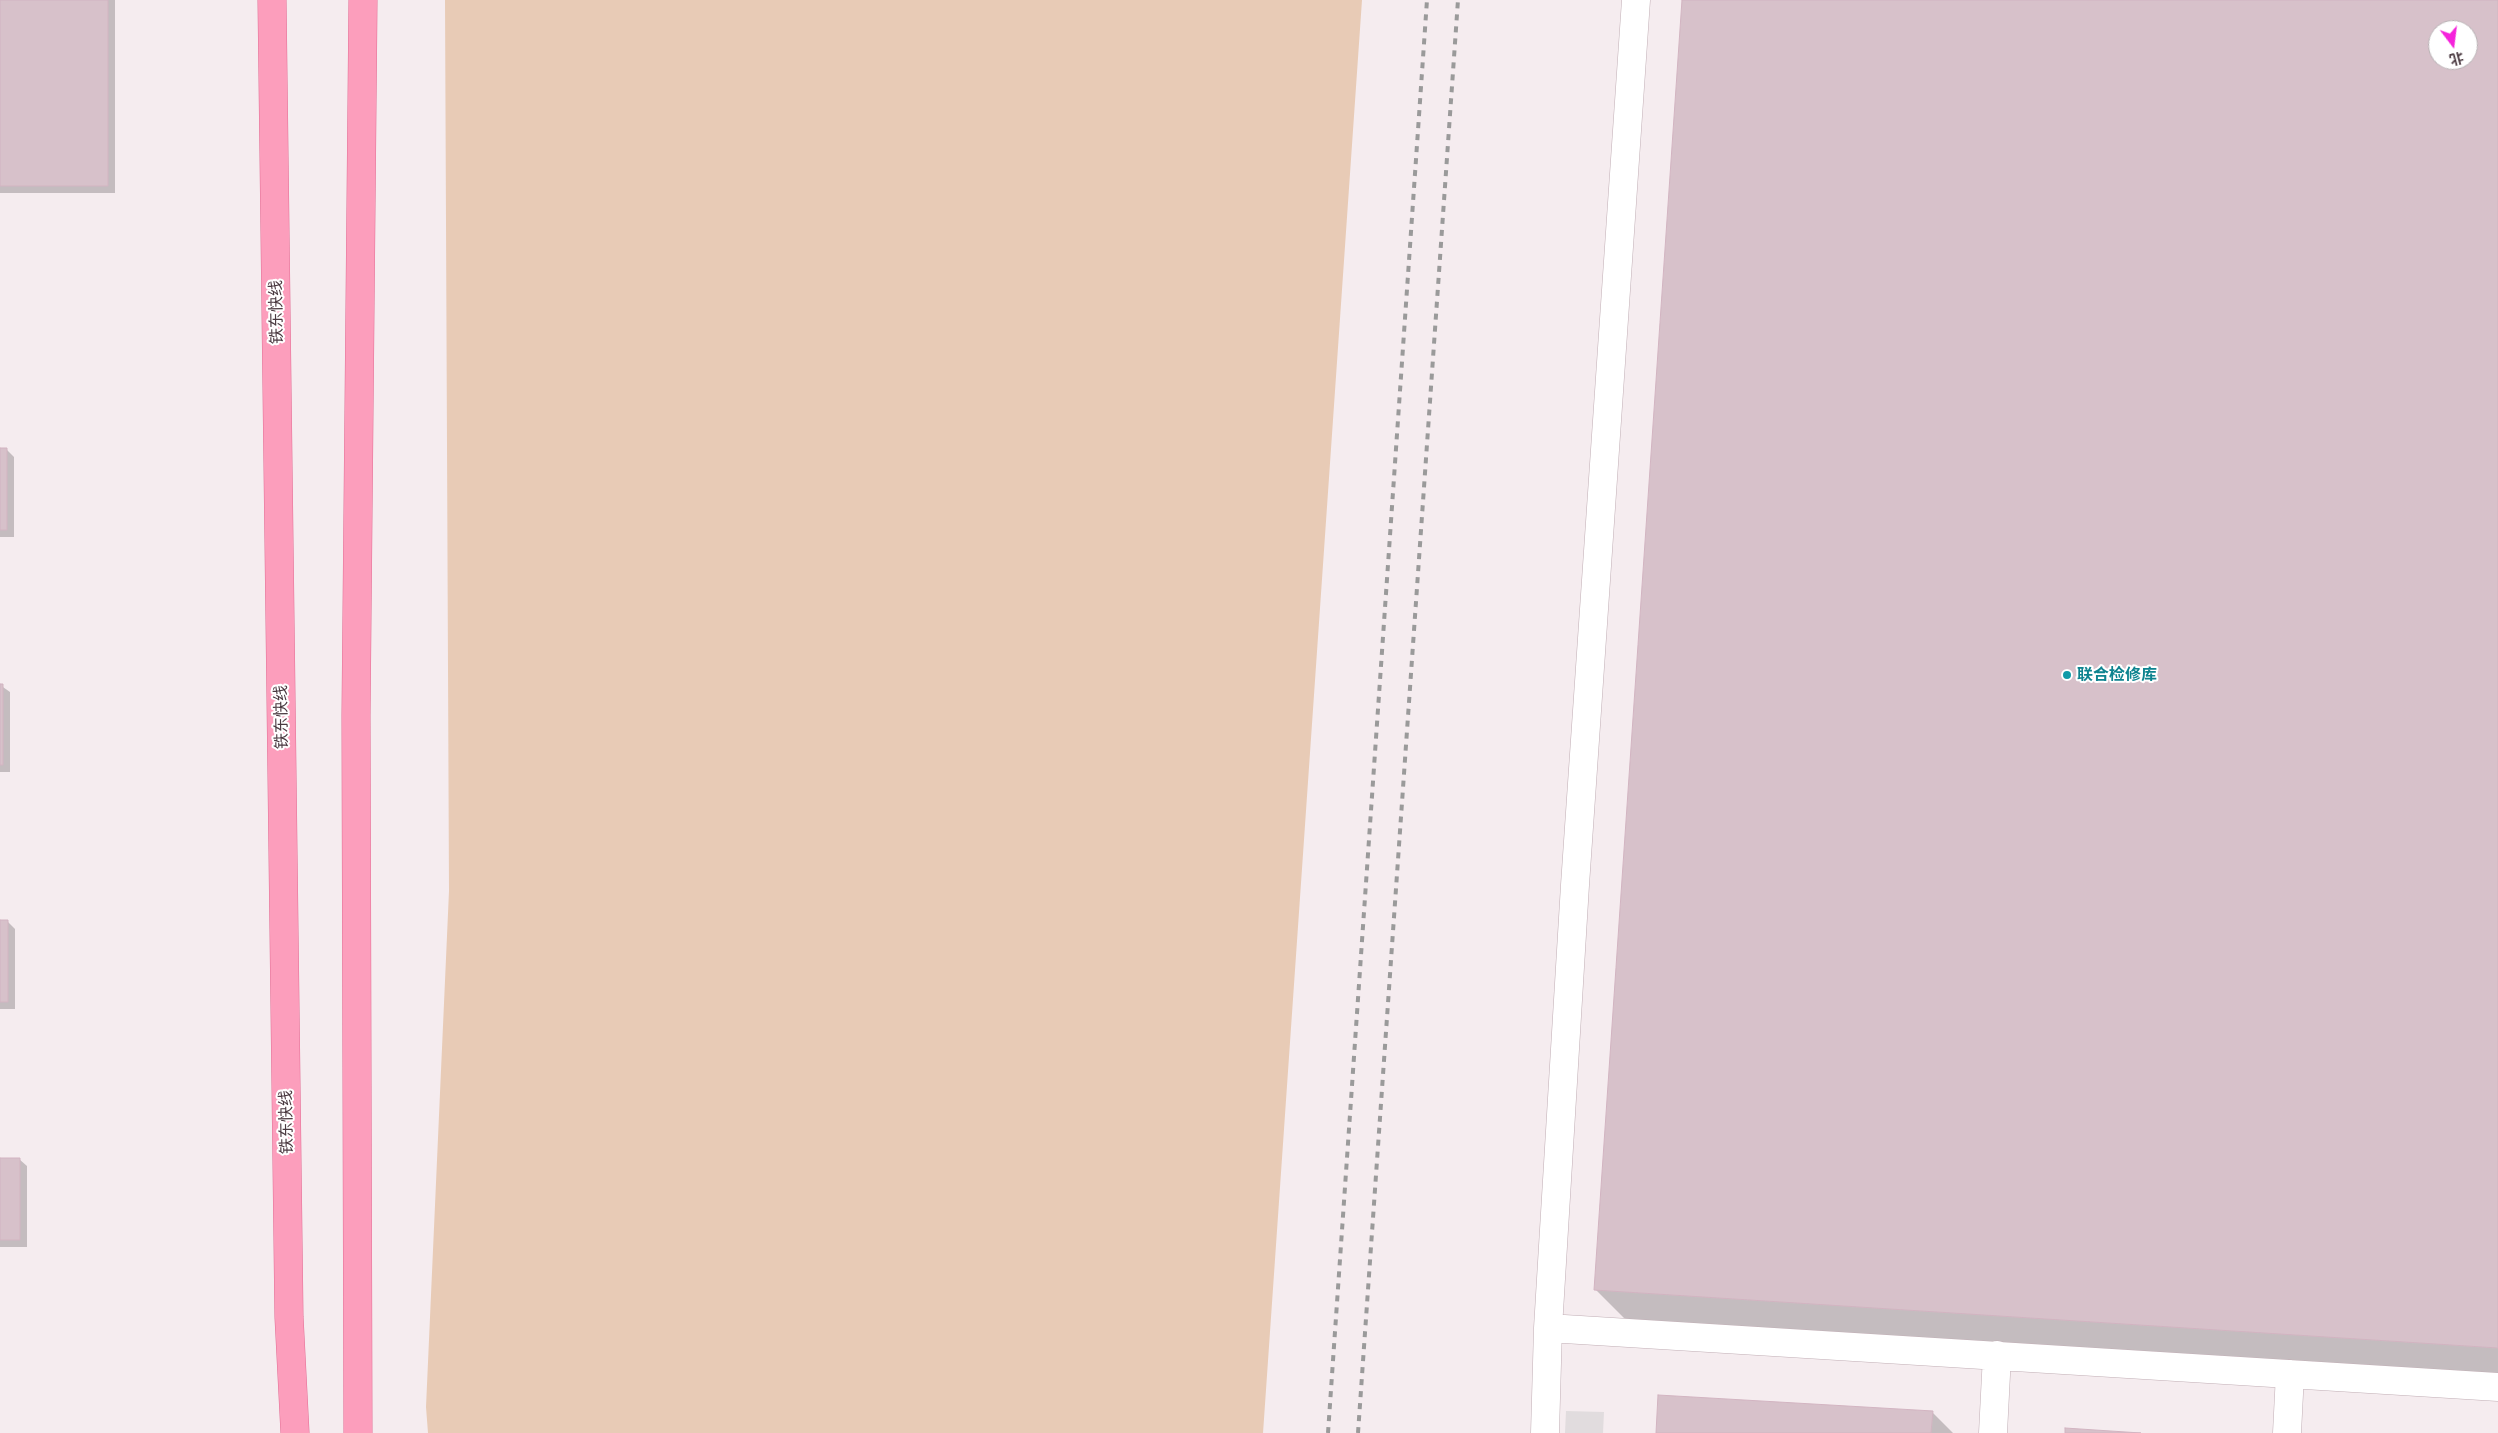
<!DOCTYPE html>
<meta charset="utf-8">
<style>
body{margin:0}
#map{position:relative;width:2498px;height:1433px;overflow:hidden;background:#f5ecef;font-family:"Noto Sans","Noto Sans SC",sans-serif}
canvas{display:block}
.north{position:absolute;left:2428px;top:20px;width:50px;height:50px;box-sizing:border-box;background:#fff;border:1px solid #b7b0b3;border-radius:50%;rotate:165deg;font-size:14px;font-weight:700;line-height:20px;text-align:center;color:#4a3940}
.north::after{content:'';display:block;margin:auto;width:18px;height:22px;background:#f523db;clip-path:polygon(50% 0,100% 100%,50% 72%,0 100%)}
</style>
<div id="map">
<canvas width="2498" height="1433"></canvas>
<div class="north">北</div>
</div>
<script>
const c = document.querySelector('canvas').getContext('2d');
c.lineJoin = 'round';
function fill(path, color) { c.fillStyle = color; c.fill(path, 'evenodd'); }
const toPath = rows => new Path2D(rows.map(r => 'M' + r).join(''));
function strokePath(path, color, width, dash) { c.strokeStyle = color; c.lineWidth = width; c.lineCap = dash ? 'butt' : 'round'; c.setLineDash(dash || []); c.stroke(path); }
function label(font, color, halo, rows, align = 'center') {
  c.font = font + ' "Noto Sans","Noto Sans SC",sans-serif'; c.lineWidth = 4; c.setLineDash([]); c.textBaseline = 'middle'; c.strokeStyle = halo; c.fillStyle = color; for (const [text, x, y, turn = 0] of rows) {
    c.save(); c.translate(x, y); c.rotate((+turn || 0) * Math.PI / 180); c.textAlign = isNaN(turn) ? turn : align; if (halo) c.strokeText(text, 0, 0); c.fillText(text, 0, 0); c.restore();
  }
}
fill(toPath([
 [445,0,1362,0,1263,1433,428,1433,426,1407,449,891]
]), '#e8cbb6');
fill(toPath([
 [1566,1411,1604,1412,1603,1433,1565,1433]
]), '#e1dcde');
fill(toPath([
 [0,0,115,0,115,193,0,193],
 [1683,0,2498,0,2498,1375,1625,1319,1596,1290],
 [2438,30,2468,30,2468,60,2438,60],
 [0,449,6,449,14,457,14,537,0,537],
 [0,685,10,692,10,772,0,772],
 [0,921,7,921,15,929,15,1009,0,1009],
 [0,1159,19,1159,27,1166,27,1247,0,1247],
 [1932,1412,1953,1433,1657,1433]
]), '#0003');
const building = toPath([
 [0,0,108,0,108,186,0,186,0,0],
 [1682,0,2498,0,2498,1348,1594,1290,1682,0],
 [2438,30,2468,30,2468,60,2438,60,2438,30],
 [0,448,7,448,7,530,0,530,0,448],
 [0,684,3,684,3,765,0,765,0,684],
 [0,920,8,920,8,1002,0,1002,0,920],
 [0,1158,20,1158,20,1240,0,1240,0,1158],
 [1658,1395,1933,1411,1931,1433,1656,1433,1658,1395],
 [2065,1428,2141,1433,2065,1433,2065,1428]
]);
fill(building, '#d7c1ca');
strokePath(building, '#d2b4c1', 1);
const minor = toPath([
 [1548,1328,2498,1387],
 [1545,1433,1548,1328,1575,885,1636,0],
 [1993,1433,1997,1355],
 [2287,1433,2290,1374]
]);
const major = toPath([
 [272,0,289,1317,295,1433],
 [358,1433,356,715,363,0]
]);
strokePath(minor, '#c1aeb5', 29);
strokePath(major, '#e26d94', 29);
strokePath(minor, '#fff', 28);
strokePath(major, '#fc9ebc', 28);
strokePath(toPath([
 [1328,1433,1427,0],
 [1358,1433,1458,0]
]), '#9a9a9a', 4, [6, 6]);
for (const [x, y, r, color] of [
 [2067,675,5,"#0f9aa8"]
]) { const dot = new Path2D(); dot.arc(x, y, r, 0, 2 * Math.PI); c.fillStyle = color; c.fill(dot); strokePath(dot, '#fff', 2); }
label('16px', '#4a3940', '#fff', [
 ["铁东快线",277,312,-91],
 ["铁东快线",282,717,-91],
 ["铁东快线",287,1122,-91]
]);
label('bold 16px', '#0d838f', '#fff', [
 ["联合检修库",2077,675]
], 'left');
</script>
